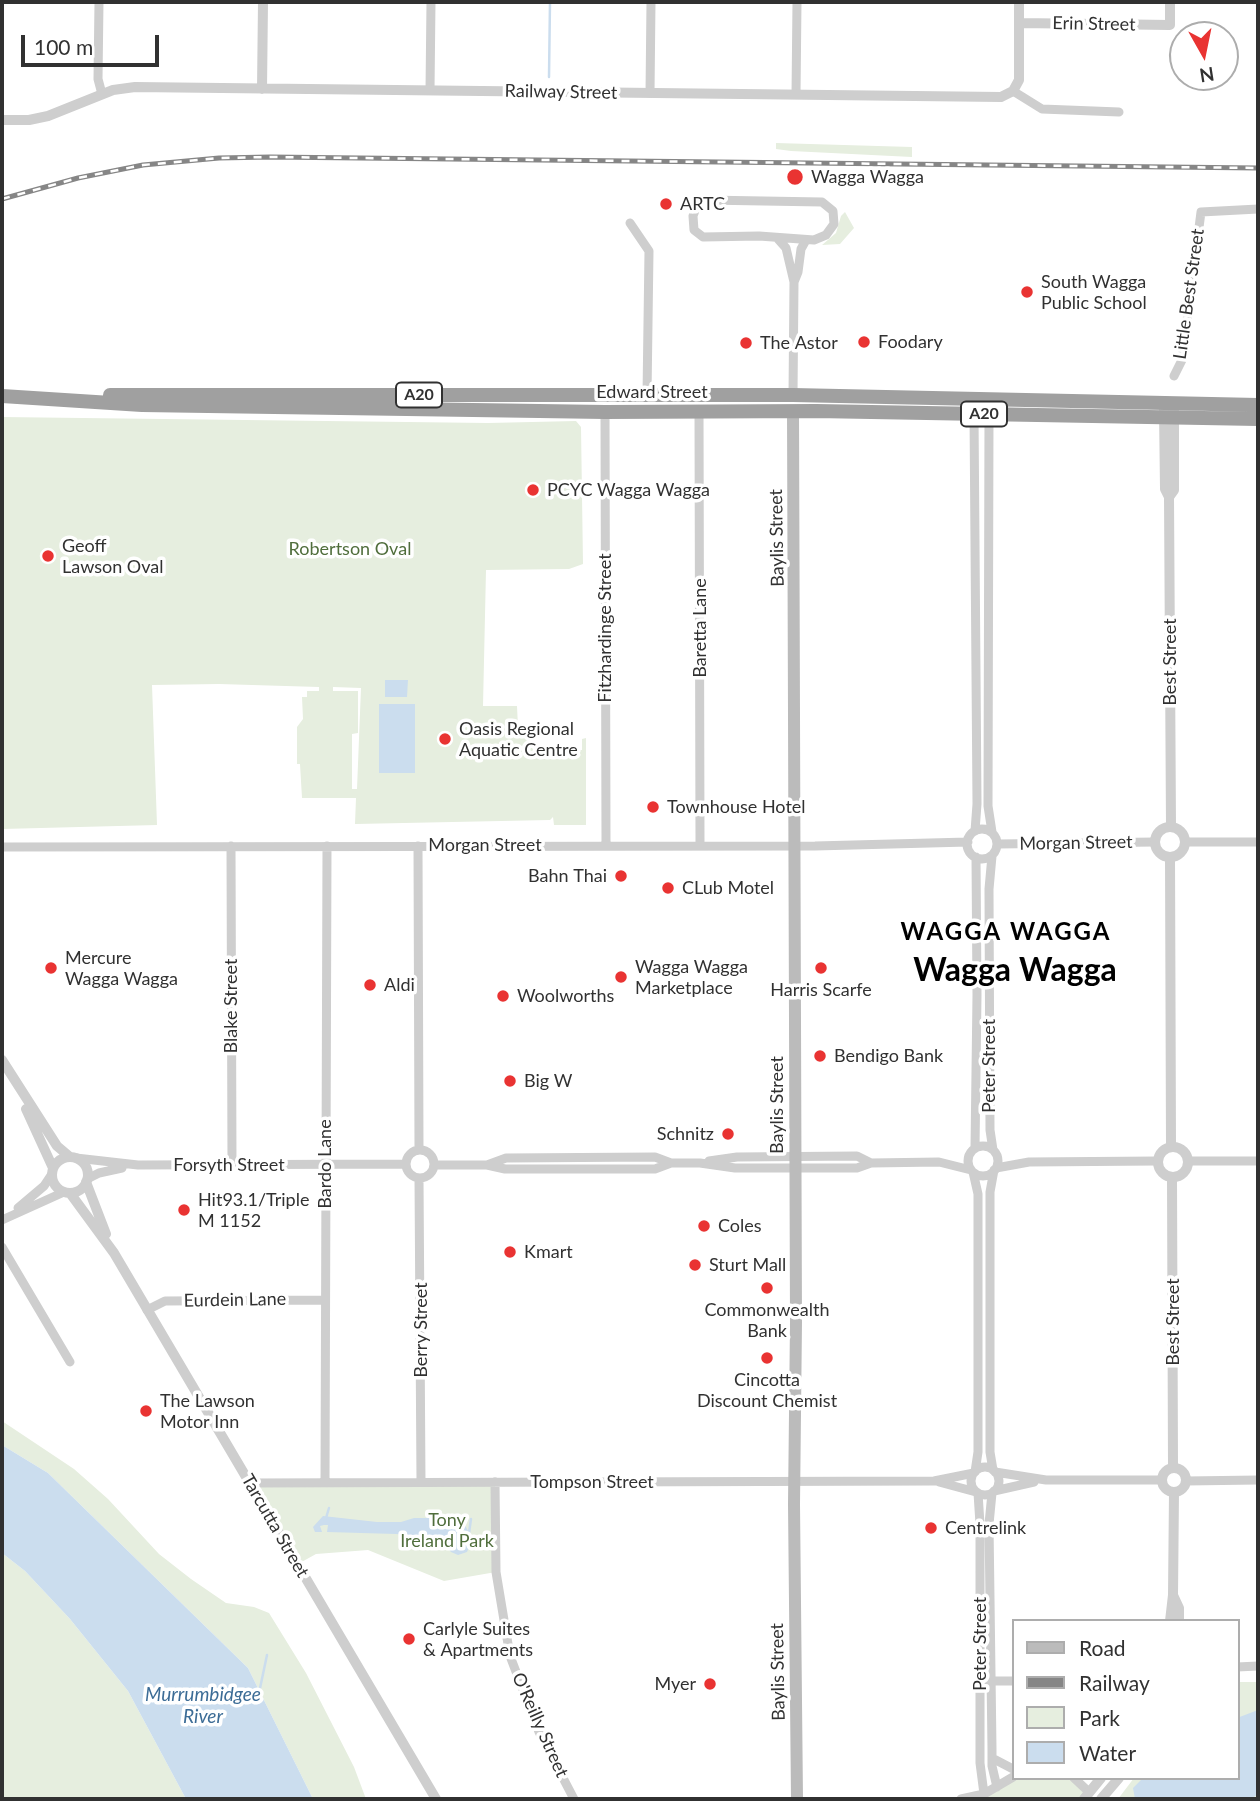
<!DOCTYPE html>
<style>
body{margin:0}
#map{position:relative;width:1260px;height:1801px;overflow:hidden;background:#fff;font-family:Lato,sans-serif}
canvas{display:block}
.frame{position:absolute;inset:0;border:4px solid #313131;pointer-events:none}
.legend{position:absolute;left:1012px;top:1619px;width:228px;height:161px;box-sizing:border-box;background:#fff;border:2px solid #adadad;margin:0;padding:9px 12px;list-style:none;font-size:21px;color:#313131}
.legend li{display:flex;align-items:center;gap:14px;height:35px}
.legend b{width:35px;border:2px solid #adadad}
.north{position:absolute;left:1169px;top:21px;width:70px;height:70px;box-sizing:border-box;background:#fff;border:2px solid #adadad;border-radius:50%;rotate:171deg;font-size:19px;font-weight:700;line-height:28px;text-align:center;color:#313131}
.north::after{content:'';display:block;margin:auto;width:24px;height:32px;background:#e93332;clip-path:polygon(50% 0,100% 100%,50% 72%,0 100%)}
.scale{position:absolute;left:21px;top:35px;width:138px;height:32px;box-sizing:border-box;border:4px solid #313131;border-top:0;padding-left:9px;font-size:21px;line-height:24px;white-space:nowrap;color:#313131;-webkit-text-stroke:5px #fff;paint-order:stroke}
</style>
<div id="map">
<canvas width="1260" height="1801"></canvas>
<div class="frame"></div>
<ul class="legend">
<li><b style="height:9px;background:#bbb"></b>Road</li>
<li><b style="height:9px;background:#868686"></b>Railway</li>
<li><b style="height:19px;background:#e6eedf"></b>Park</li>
<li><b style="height:19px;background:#cbddee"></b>Water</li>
</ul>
<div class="north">N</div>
<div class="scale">100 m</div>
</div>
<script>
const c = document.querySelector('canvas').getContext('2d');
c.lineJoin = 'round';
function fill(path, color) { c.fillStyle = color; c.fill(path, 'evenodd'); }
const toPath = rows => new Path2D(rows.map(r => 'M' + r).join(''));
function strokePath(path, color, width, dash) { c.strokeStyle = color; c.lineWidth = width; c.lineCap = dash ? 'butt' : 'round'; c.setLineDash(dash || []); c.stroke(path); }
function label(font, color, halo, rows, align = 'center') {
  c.font = font + ' Lato,sans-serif'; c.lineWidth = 7; c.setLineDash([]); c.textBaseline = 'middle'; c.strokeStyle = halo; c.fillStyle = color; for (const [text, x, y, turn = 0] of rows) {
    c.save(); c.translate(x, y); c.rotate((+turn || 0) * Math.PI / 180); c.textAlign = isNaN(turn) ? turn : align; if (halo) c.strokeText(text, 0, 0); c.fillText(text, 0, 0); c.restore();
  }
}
fill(toPath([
 [776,143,912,147,912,157,791,151,776,149],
 [845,212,854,228,840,244,822,245,836,233,841,216],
 [2,417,488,423,576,421,581,427,583,564,569,569,486,570,483,706,517,706,518,727,531,727,533,751,582,750,582,739,586,738,586,825,554,825,553,817,550,820,355,824,356,798,302,798,300,764,297,764,297,727,303,719,302,697,307,697,307,691,319,691,319,687,219,684,152,685,157,825,2,829],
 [333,687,361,688,357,789,352,789,352,734,358,733,358,691,333,691],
 [2,1421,74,1469,108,1499,159,1554,191,1579,226,1603,254,1607,269,1613,306,1673,354,1767,366,1799,313,1799,248,1668,48,1473,2,1445],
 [495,1482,496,1572,444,1581,368,1550,316,1554,298,1564,251,1483],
 [2,1553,25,1571,70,1619,128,1691,186,1799,2,1799],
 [1237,1682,1258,1682,1258,1799,1118,1799,1134,1778,1237,1778],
 [1013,1778,1074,1778,1089,1792,1084,1799,961,1799]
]), '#e6eedf');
fill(toPath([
 [385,680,408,680,407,697,385,697],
 [379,704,415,704,415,773,379,773],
 [2,1445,48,1473,248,1668,313,1799,186,1799,128,1691,70,1619,25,1571,2,1553],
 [323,1516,377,1522,401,1522,414,1518,453,1518,465,1525,470,1535,469,1547,467,1552,458,1555,451,1552,443,1542,426,1548,412,1543,405,1535,396,1534,327,1532,328,1525,324,1525,320,1526,322,1532,315,1532,313,1527],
 [1258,1710,1258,1794,1251,1799,1135,1799,1133,1788,1143,1778,1237,1778,1237,1718]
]), '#cbddee');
strokePath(toPath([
 [549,77,550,2],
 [326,1518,329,1508],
 [469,1533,471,1519],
 [259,1693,267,1655]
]), '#cbddee', 2.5);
strokePath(toPath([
 [99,2,98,79,102,94],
 [430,90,431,2],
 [1013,91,1042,109,1119,112],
 [650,93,651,2],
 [796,94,797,2],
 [705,200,822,202,833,211,834,224,826,235,814,240,759,236,703,237,694,230,693,216,697,205,705,200],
 [630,223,649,251,647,395],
 [778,239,786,248,794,282,793,395],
 [794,282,798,272,801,249,806,240],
 [1174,376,1182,360,1201,212,1258,209],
 [699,411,700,845],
 [605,412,606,845],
 [974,414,977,804,975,831],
 [989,414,988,806,992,832],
 '967 844a15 15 0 1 1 30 0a15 15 0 1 1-30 0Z',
 [1185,842,1258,842],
 [998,844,1155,842],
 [231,846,232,1166],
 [418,846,419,1150],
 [2,847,815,846,968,842],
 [992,856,989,889,990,1130,993,1150],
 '968 1161a15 15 0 1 1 30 0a15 15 0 1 1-30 0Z',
 [975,1148,977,995,976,857],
 '406 1164a14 14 0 1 1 28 0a14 14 0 1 1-28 0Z',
 [76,1158,138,1165,405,1164],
 [709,1161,737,1157,857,1156,871,1163],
 [1188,1161,1258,1161],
 [434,1165,487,1165,505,1169,655,1169,671,1163],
 [487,1165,506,1158,655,1157,671,1163,700,1163,735,1168,857,1168,871,1163,939,1162,971,1170],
 [996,1168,1029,1162,1157,1161],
 [973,1172,978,1194,978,1452,975,1472],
 [419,1178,421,1482],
 [87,1179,99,1173,122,1168],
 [18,1208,44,1186,52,1174],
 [2,1220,64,1192],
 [2,1247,70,1362],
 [147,1310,165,1301,325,1300],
 '971 1481a14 14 0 1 1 28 0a14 14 0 1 1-28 0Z',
 [993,1470,990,1452,990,1192,994,1170],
 [995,1472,1046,1480,1161,1480],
 [1186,1481,1258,1480],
 [495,1482,496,1572,510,1656,539,1732,574,1799],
 [939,1482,976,1492],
 [250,1483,934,1481,974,1473],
 [325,1483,327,846],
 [994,1491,1034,1482],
 [978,1493,980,1524,980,1763,984,1794],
 [992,1493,989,1524,992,1749,992,1766,997,1787],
 [1237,1667,1258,1666],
 [987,1681,1013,1681],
 [992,1758,1013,1769],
 [1074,1778,1089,1792],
 [961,1799,984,1794,1013,1777]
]), '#cecece', 9);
strokePath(toPath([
 [1019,23,1170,25,1170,2],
 [262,89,263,2],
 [2,120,29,120,48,116,113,90,135,87,1001,97,1013,91,1019,80,1019,2],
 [1164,410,1165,489,1169,497],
 [1171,827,1169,497,1174,490,1174,411],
 '1155 842a15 15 0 1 1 30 0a15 15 0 1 1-30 0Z',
 [1170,857,1171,1146],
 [2,1060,57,1146,70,1157],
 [26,1109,53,1168],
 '1158 1162a15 15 0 1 1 30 0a15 15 0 1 1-30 0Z',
 '52 1175a18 18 0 1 1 36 0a18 18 0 1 1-36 0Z',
 [1172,1177,1173,1468],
 [86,1182,106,1234],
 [70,1193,114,1253,436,1799],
 '1162 1480a12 12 0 1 1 24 0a12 12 0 1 1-24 0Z',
 [1173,1595,1179,1608,1179,1621],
 [1170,1621,1173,1595,1174,1492],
 [1084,1799,1101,1778],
 [1101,1799,1119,1778]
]), '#cecece', 10);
strokePath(toPath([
 [793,411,796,1322,794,1504,797,1799]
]), '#bbb', 12);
strokePath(toPath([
 [110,395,793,395,1258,405],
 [2,396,142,405,605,412,816,411,1258,419]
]), '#a0a0a0', 14);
const rail = toPath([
 [2,199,78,178,143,165,219,158,270,157,1258,168]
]);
strokePath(rail, '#868686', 5);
strokePath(rail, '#fff', 2.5, [8]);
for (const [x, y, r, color] of [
 [795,177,9,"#e93332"],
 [666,204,7,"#e93332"],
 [1027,292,7,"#e93332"],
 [864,342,7,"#e93332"],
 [746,343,7,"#e93332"],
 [533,490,7,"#e93332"],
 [48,556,7,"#e93332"],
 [445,739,7,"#e93332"],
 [653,807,7,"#e93332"],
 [621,876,7,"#e93332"],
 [668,888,7,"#e93332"],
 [51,968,7,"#e93332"],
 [821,968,7,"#e93332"],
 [621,977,7,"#e93332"],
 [370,985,7,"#e93332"],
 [503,996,7,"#e93332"],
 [820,1056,7,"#e93332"],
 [510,1081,7,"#e93332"],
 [728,1134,7,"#e93332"],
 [184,1210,7,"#e93332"],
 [704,1226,7,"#e93332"],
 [510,1252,7,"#e93332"],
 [695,1265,7,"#e93332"],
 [767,1288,7,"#e93332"],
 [767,1358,7,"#e93332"],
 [146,1411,7,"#e93332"],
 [931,1528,7,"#e93332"],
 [409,1639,7,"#e93332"],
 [710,1684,7,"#e93332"]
]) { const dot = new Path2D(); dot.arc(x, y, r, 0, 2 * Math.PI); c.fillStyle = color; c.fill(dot); strokePath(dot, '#fff', 2.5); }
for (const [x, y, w] of [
 [419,395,46],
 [984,414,46]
]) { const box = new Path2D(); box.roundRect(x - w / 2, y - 12.5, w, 25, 5); c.fillStyle = '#fff'; c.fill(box); strokePath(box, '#313131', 2); }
label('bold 16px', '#313131', null, [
 ["A20",419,395],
 ["A20",984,414]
]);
label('18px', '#313131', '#fff', [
 ["Erin Street",1094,24,1],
 ["Railway Street",561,92,1],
 ["Little Best Street",1189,294,-82],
 ["Edward Street",652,392],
 ["Baylis Street",777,538,-91],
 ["Fitzhardinge Street",605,628,-90],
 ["Baretta Lane",700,628,-90],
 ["Best Street",1170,662,-90],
 ["Morgan Street",1076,843,-1],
 ["Morgan Street",485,845],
 ["Blake Street",231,1006,-90],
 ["Peter Street",989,1066,-90],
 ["Baylis Street",777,1105,-90],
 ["Bardo Lane",325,1164,-90],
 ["Forsyth Street",229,1165],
 ["Eurdein Lane",235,1300,-1],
 ["Best Street",1173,1322,-90],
 ["Berry Street",421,1330,-90],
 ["Tompson Street",592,1482],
 ["Tarcutta Street",275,1526,60],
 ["Peter Street",980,1644,-90],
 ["Baylis Street",778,1672,-91],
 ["O'Reilly Street",540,1725,66]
]);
label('18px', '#313131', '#fff', [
 ["Wagga Wagga",811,177],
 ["ARTC",680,204],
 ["South Wagga",1041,282],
 ["Public School",1041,303],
 ["Foodary",878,342],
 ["The Astor",760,343],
 ["PCYC Wagga Wagga",547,490],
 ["Geoff",62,546],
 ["Lawson Oval",62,567],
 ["Oasis Regional",459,729],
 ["Aquatic Centre",459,750],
 ["Townhouse Hotel",667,807],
 ["Bahn Thai",607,876,"right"],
 ["CLub Motel",682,888],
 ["Mercure",65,958],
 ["Wagga Wagga",65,979],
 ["Wagga Wagga",635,967],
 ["Marketplace",635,988],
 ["Aldi",384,985],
 ["Harris Scarfe",821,990,"center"],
 ["Woolworths",517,996],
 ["Bendigo Bank",834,1056],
 ["Big W",524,1081],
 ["Schnitz",714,1134,"right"],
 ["Hit93.1/Triple",198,1200],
 ["M 1152",198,1221],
 ["Coles",718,1226],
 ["Kmart",524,1252],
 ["Sturt Mall",709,1265],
 ["Commonwealth",767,1310,"center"],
 ["Bank",767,1331,"center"],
 ["Cincotta",767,1380,"center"],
 ["Discount Chemist",767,1401,"center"],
 ["The Lawson",160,1401],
 ["Motor Inn",160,1422],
 ["Centrelink",945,1528],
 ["Carlyle Suites",423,1629],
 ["& Apartments",423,1650],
 ["Myer",696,1684,"right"]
], 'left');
label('18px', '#506e3c', '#fff', [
 ["Robertson Oval",350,549],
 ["Tony",447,1520],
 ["Ireland Park",447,1541]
]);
label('italic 19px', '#3c6c96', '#fff', [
 ["Murrumbidgee",203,1695],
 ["River",203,1717]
]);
c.letterSpacing = '2px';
label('bold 24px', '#000', '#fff', [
 ["WAGGA WAGGA",1006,932]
]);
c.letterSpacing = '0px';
label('bold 32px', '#000', '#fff', [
 ["Wagga Wagga",1015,971]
]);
</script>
